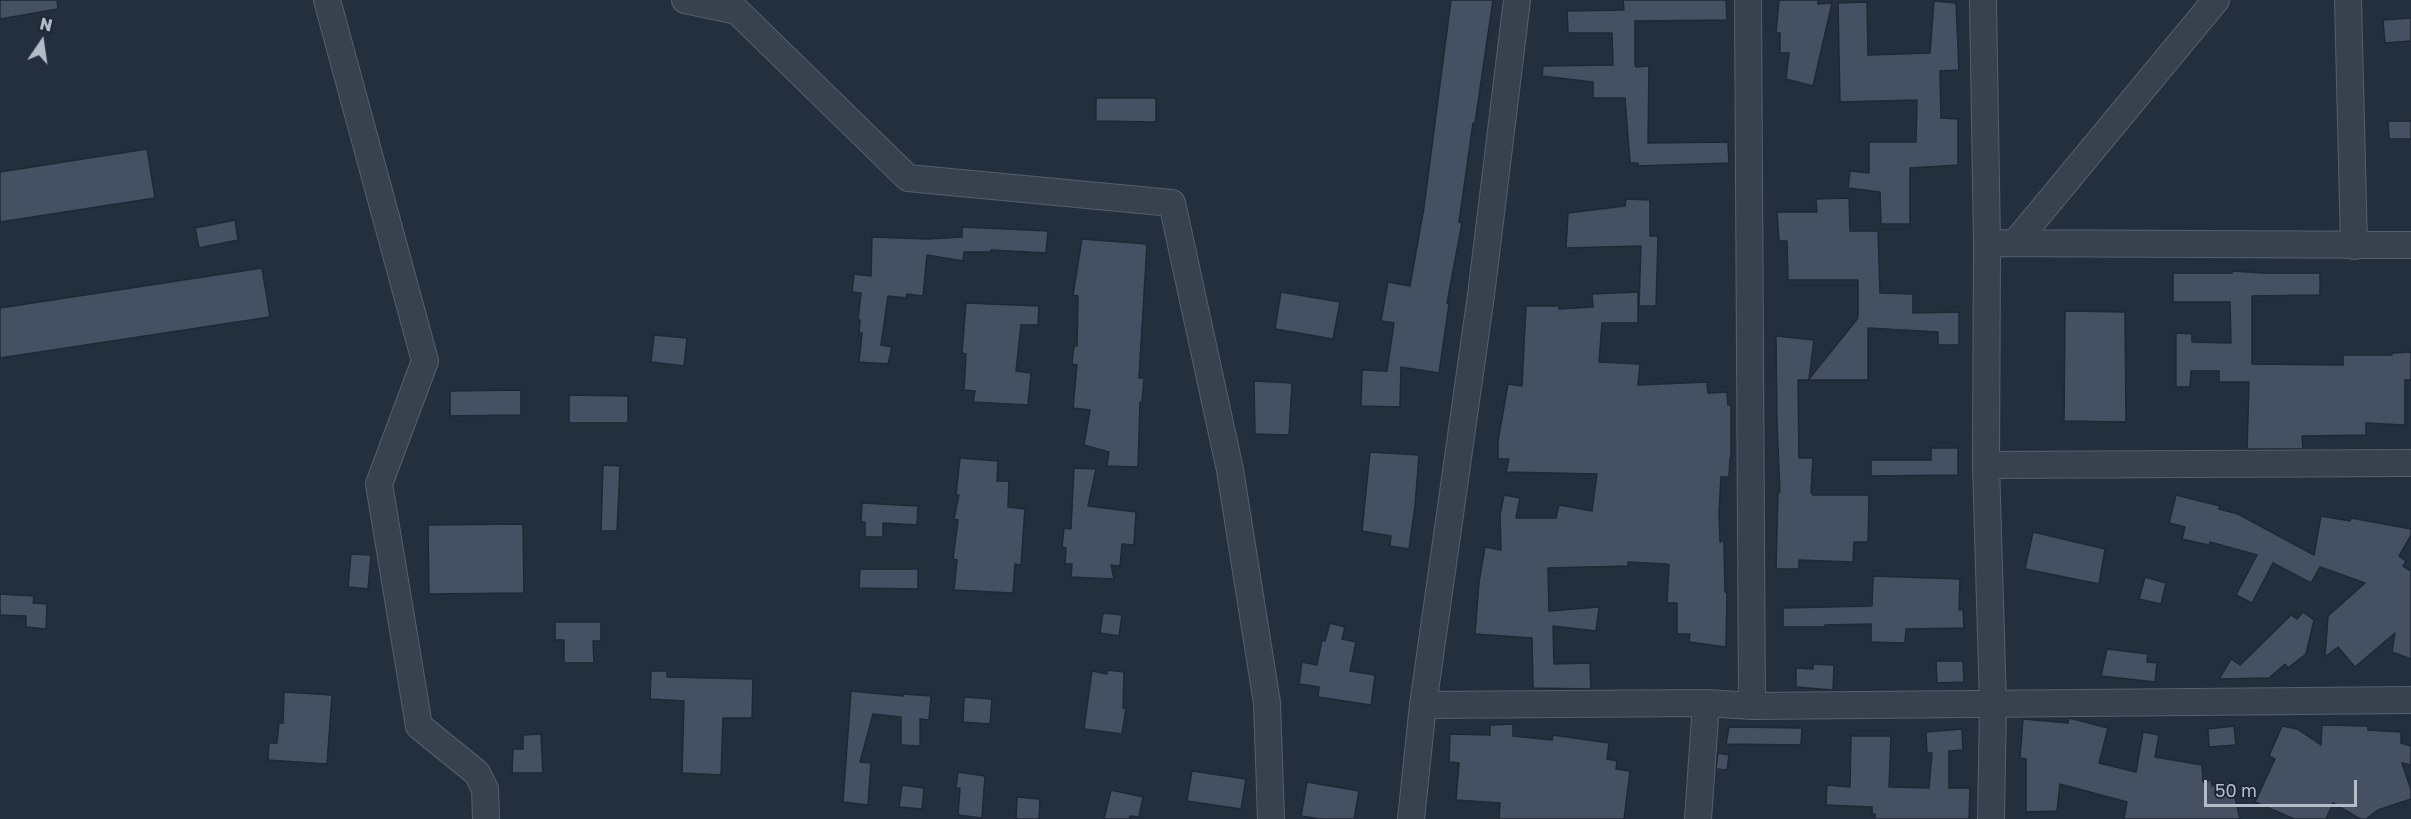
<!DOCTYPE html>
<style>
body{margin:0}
#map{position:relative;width:2411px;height:819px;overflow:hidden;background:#242f3e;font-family:"Golos Text",sans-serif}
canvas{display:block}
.north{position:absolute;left:12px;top:12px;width:60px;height:60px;-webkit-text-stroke:4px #1d2633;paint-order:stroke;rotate:13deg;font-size:16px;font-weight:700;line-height:24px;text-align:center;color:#b4bcc9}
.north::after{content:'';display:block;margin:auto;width:21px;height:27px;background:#b4bcc9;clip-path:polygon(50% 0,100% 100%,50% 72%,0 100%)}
.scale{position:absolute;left:2204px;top:780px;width:153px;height:27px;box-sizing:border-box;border:3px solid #b4bcc9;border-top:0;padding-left:8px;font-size:18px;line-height:21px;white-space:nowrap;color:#b4bcc9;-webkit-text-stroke:4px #1d2633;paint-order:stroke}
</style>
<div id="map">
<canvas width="2411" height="819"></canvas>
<div class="north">N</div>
<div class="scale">50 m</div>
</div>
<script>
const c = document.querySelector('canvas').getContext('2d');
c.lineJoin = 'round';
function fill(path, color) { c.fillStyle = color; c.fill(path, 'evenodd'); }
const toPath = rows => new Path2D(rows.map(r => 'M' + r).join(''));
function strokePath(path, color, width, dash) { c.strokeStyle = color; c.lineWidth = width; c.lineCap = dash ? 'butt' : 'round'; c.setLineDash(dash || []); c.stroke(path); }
const building = toPath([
 [0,0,57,0,58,9,0,19,0,0],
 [1451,0,1493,0,1475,123,1473,123,1459,222,1462,223,1447,303,1449,304,1439,373,1401,367,1400,407,1361,406,1362,370,1387,371,1394,323,1381,321,1388,282,1410,286,1424,207,1451,0],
 [1623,0,1726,0,1727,20,1635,21,1635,65,1636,67,1649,66,1648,143,1728,142,1729,163,1638,166,1638,163,1630,163,1625,98,1593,98,1593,82,1542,76,1543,66,1613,65,1612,33,1568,33,1567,11,1624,10,1623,0],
 [1779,0,1818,0,1818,4,1832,3,1813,86,1786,79,1789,53,1780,53,1780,33,1776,33,1779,0],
 [1934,1,1956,3,1959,70,1940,71,1941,118,1958,119,1958,165,1910,168,1910,224,1881,224,1880,192,1848,188,1850,171,1869,173,1869,142,1916,142,1917,100,1840,102,1838,3,1867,2,1868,55,1930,53,1934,1],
 [2411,18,2411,41,2385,43,2383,20,2411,18],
 [1096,98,1156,98,1156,122,1096,121,1096,98],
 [2388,121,2411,121,2411,139,2389,139,2388,121],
 [147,149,155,198,0,222,0,172,147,149],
 [1849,198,1850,231,1878,231,1880,293,1913,294,1913,313,1959,312,1959,345,1938,345,1938,332,1868,328,1868,380,1798,380,1799,458,1813,458,1811,492,1813,495,1869,495,1868,542,1854,542,1853,562,1799,560,1799,569,1776,569,1778,492,1780,492,1777,425,1776,336,1814,340,1809,379,1858,318,1858,280,1788,280,1787,241,1779,241,1777,212,1817,212,1816,199,1849,198],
 [1626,199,1650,200,1650,236,1658,236,1656,306,1639,306,1641,246,1566,248,1568,213,1625,206,1626,199],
 [235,220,238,240,199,248,195,228,235,220],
 [962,227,1048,231,1046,253,991,250,991,252,964,252,963,261,927,255,923,296,907,294,906,298,888,296,881,345,892,347,888,364,859,362,862,333,859,333,860,320,858,320,861,293,852,292,854,274,871,276,872,237,927,239,962,237,962,227],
 [1082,239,1147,244,1139,378,1144,378,1142,403,1140,402,1138,467,1107,466,1109,452,1084,445,1090,410,1073,408,1077,365,1072,364,1074,346,1077,346,1078,296,1073,295,1082,239],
 [262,268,270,317,0,358,0,308,262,268],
 [2233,271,2262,273,2320,273,2320,295,2252,296,2252,364,2343,365,2343,355,2392,355,2392,353,2411,352,2411,380,2405,380,2405,425,2366,423,2366,435,2302,436,2303,449,2247,449,2249,382,2219,382,2219,371,2191,371,2190,387,2176,387,2176,333,2192,334,2192,342,2231,343,2230,302,2173,302,2173,273,2232,273,2233,271],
 [1281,292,1340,302,1333,339,1275,329,1281,292],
 [1638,292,1638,323,1602,323,1599,362,1640,364,1638,385,1707,382,1708,393,1727,392,1728,405,1731,405,1731,458,1730,458,1729,477,1721,477,1719,513,1720,542,1724,541,1725,592,1727,592,1726,647,1689,642,1690,634,1677,634,1677,603,1667,603,1669,565,1666,564,1628,562,1628,566,1548,568,1549,611,1599,607,1596,631,1553,626,1554,664,1590,663,1591,689,1533,688,1532,638,1475,634,1479,582,1485,547,1501,550,1500,515,1504,495,1520,498,1516,518,1556,518,1559,505,1592,511,1597,474,1506,472,1509,459,1498,459,1498,441,1508,384,1522,386,1526,306,1559,306,1559,309,1593,307,1592,294,1638,292],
 [966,303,1039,306,1038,325,1021,325,1016,371,1031,373,1028,405,973,402,975,391,964,390,966,354,962,353,966,303],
 [2065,311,2125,312,2126,422,2064,421,2065,311],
 [654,335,687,338,684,366,651,362,654,335],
 [1254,381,1292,383,1289,435,1255,434,1254,381],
 [521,390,521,415,450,416,450,391,521,390],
 [569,395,628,396,628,423,569,423,569,395],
 [1931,448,1958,448,1958,475,1871,476,1871,460,1931,460,1931,448],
 [1370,452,1419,455,1415,506,1409,549,1390,546,1391,536,1362,531,1370,452],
 [960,458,998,461,997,481,1009,481,1008,507,1025,509,1021,565,1015,564,1013,593,954,590,957,560,953,559,958,520,954,519,959,495,956,495,960,458],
 [603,465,620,466,617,531,601,531,603,465],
 [1074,468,1096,469,1088,506,1136,512,1134,545,1122,544,1120,566,1111,565,1114,579,1071,577,1072,564,1065,564,1066,548,1062,547,1064,528,1071,529,1074,468],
 [2176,495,2220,506,2219,509,2238,514,2314,555,2321,516,2350,521,2351,518,2411,529,2411,535,2399,556,2406,561,2403,566,2411,571,2411,659,2392,652,2395,633,2355,667,2338,647,2325,657,2328,616,2365,583,2320,567,2311,583,2273,563,2252,603,2236,595,2257,555,2210,542,2209,545,2182,539,2185,527,2169,523,2176,495],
 [862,503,918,506,917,525,883,523,883,537,865,537,865,522,861,522,862,503],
 [523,524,524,593,429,594,428,525,523,524],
 [2033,532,2105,549,2099,584,2025,569,2033,532],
 [351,554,371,555,368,589,348,587,351,554],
 [860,569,918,569,918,589,859,588,860,569],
 [1873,576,1960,579,1959,610,1963,609,1964,628,1906,629,1905,643,1871,642,1871,624,1825,625,1825,627,1783,627,1783,608,1872,606,1873,576],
 [2145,577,2166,583,2161,604,2139,599,2145,577],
 [0,594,34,596,33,603,47,604,46,629,26,627,26,616,0,615,0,594],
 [2303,612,2314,620,2306,654,2288,668,2285,664,2269,678,2219,679,2231,659,2240,665,2291,615,2297,619,2303,612],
 [1103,613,1122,615,1119,636,1100,633,1103,613],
 [555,622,601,622,601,641,593,641,594,663,564,663,564,640,555,640,555,622],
 [1330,623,1345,627,1342,639,1356,642,1350,671,1375,675,1371,705,1318,697,1319,687,1299,684,1302,662,1317,665,1322,640,1325,641,1330,623],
 [2107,649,2148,654,2147,662,2157,663,2155,682,2101,676,2107,649],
 [1936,661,1963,661,1964,682,1937,683,1936,661],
 [1813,664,1834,665,1833,690,1796,687,1796,668,1813,669,1813,664],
 [1108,670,1124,672,1123,708,1126,708,1122,734,1084,729,1092,671,1107,674,1108,670],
 [651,671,667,671,667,677,753,679,752,718,723,718,721,775,682,773,684,701,650,699,651,671],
 [851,691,903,696,903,694,931,696,929,720,920,719,920,746,901,745,901,717,873,714,860,762,871,763,868,805,843,802,851,691],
 [284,692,332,695,327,764,268,760,269,743,277,743,279,723,283,723,284,692],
 [964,697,992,699,990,724,963,722,964,697],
 [2069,718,2108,728,2099,763,2136,772,2143,732,2159,735,2155,757,2202,765,2203,782,2211,780,2212,786,2231,781,2240,819,2124,819,2127,802,2060,784,2057,811,2026,812,2026,759,2020,758,2023,719,2068,723,2069,718],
 [1513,724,1513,736,1552,740,1553,735,1609,743,1607,759,1617,761,1616,769,1630,771,1624,819,1499,819,1500,803,1456,800,1459,763,1449,762,1450,734,1490,735,1490,725,1513,724],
 [2322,725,2368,726,2368,730,2401,732,2401,743,2411,746,2411,765,2402,763,2411,790,2411,799,2378,810,2366,819,2360,819,2333,803,2326,819,2294,819,2255,802,2275,759,2269,756,2282,726,2297,729,2321,745,2322,725],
 [2234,726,2236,745,2209,747,2208,729,2234,726],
 [1729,727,1802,728,1801,745,1726,744,1729,727],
 [1962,729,1963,750,1949,751,1949,788,1970,788,1969,819,1875,819,1875,814,1872,814,1872,807,1826,805,1827,785,1850,787,1851,736,1891,736,1889,787,1929,788,1932,753,1927,753,1926,732,1962,729],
 [541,734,543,773,512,773,513,749,523,749,523,735,541,734],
 [1718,753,1729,755,1727,770,1716,769,1718,753],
 [1192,771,1246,779,1241,809,1187,801,1192,771],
 [958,772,985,776,982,818,958,815,960,788,956,788,958,772],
 [1307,782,1359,791,1354,819,1321,819,1301,816,1307,782],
 [902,785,924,788,922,809,899,807,902,785],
 [1111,790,1143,797,1139,817,1130,816,1129,819,1104,819,1111,790],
 [1017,797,1040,799,1039,819,1016,819,1017,797]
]);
fill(building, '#455162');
strokePath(building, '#1f2835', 1.5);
const minor = toPath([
 [327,0,425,361,379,484,419,726,477,773,485,789,486,819],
 [685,0,737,11,908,178,1172,203,1230,470,1267,703,1271,819],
 [1748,0,1752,706],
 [1983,0,1987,243,1986,465,1993,704,1991,819],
 [2348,0,2354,246],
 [1987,243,2411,245],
 [2015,243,2216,0],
 [1986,465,2411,463],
 [1423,705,1706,703,1752,706,2411,700],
 [1411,819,1423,705,1481,295,1517,0],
 [1698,819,1706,703]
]);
strokePath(minor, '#565f6c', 28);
strokePath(minor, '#38414e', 26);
</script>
